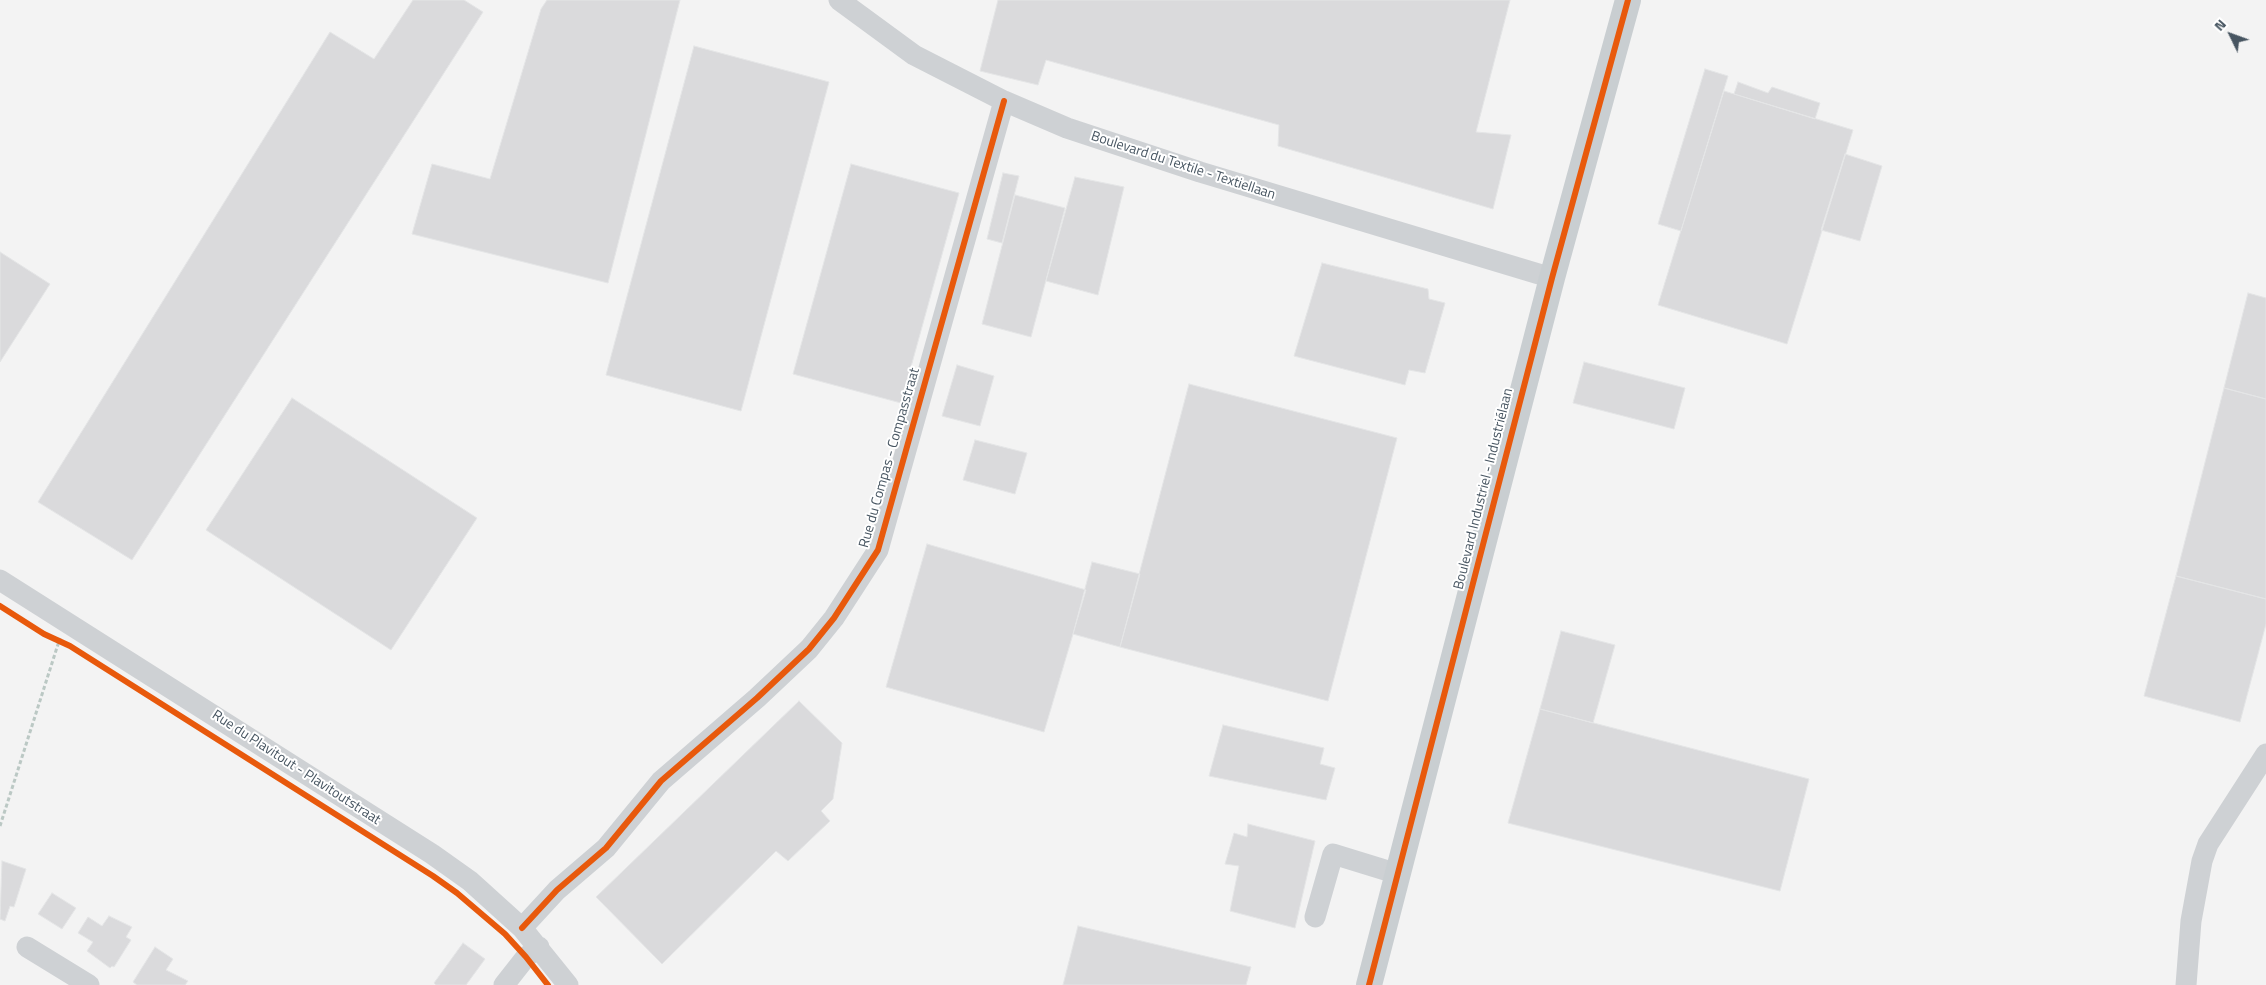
<!DOCTYPE html>
<meta charset="utf-8">
<style>
body{margin:0}
#map{position:relative;width:2266px;height:985px;overflow:hidden;background:#f3f3f3;font-family:"Titillium Web",sans-serif}
canvas{display:block}
.north{position:absolute;left:2206px;top:10px;width:50px;height:50px;-webkit-text-stroke:4px #fff;paint-order:stroke;rotate:312deg;font-size:14px;font-weight:700;line-height:20px;text-align:center;color:#475561}
.north::after{content:'';display:block;margin:auto;width:18px;height:22px;background:#475561;clip-path:polygon(50% 0,100% 100%,50% 72%,0 100%)}
</style>
<div id="map">
<canvas width="2266" height="985"></canvas>
<div class="north">N</div>
</div>
<script>
const c = document.querySelector('canvas').getContext('2d');
c.lineJoin = 'round';
function fill(path, color) { c.fillStyle = color; c.fill(path, 'evenodd'); }
const toPath = rows => new Path2D(rows.map(r => 'M' + r).join(''));
function strokePath(path, color, width, dash) { c.strokeStyle = color; c.lineWidth = width; c.lineCap = dash ? 'butt' : 'round'; c.setLineDash(dash || []); c.stroke(path); }
function label(font, color, halo, rows, align = 'center') {
  c.font = font + ' "Titillium Web",sans-serif'; c.lineWidth = 4; c.setLineDash([]); c.textBaseline = 'middle'; c.strokeStyle = halo; c.fillStyle = color; for (const [text, x, y, turn = 0] of rows) {
    c.save(); c.translate(x, y); c.rotate((+turn || 0) * Math.PI / 180); c.textAlign = isNaN(turn) ? turn : align; if (halo) c.strokeText(text, 0, 0); c.fillText(text, 0, 0); c.restore();
  }
}
const building = toPath([
 [413,0,464,0,483,12,132,560,38,502,330,32,374,59,413,0],
 [547,0,680,0,608,283,412,234,432,164,490,179,541,9,547,0],
 [998,0,1510,0,1476,132,1511,135,1493,209,1278,146,1279,125,1046,60,1038,85,980,71,998,0],
 [694,46,829,82,741,411,606,375,694,46],
 [1705,69,1728,76,1681,231,1658,224,1705,69],
 [1738,82,1768,93,1772,87,1820,103,1815,119,1734,94,1738,82],
 [1724,91,1853,130,1787,344,1658,305,1724,91],
 [1845,154,1882,166,1860,241,1821,230,1845,154],
 [851,164,959,193,901,403,793,374,851,164],
 [1003,173,1019,176,1002,243,987,239,1003,173],
 [1075,177,1124,187,1098,295,1046,281,1075,177],
 [1015,195,1065,208,1031,337,982,324,1015,195],
 [0,252,50,284,0,362,0,252],
 [1322,263,1428,289,1429,299,1445,303,1425,373,1409,370,1405,385,1294,356,1322,263],
 [2248,293,2266,298,2266,399,2224,388,2248,293],
 [1584,362,1685,388,1674,429,1573,403,1584,362],
 [957,365,994,376,980,426,942,416,957,365],
 [1189,384,1397,438,1328,701,1120,647,1189,384],
 [2224,388,2266,399,2266,599,2176,576,2224,388],
 [292,398,477,518,391,650,206,530,292,398],
 [975,440,1027,453,1015,494,963,480,975,440],
 [927,544,1086,590,1044,732,886,687,927,544],
 [1092,562,1140,574,1120,647,1073,634,1092,562],
 [2176,576,2266,599,2266,624,2240,722,2144,696,2176,576],
 [1561,631,1615,645,1593,723,1540,709,1561,631],
 [799,701,842,743,833,799,821,811,830,821,788,861,776,851,662,964,596,897,799,701],
 [1540,709,1809,779,1780,891,1508,823,1540,709],
 [1223,725,1324,748,1320,764,1335,768,1326,800,1209,776,1223,725],
 [1248,824,1315,841,1295,928,1230,911,1239,866,1225,864,1234,833,1247,837,1248,824],
 [2,861,26,869,14,907,10,906,5,921,0,919,2,861],
 [52,893,76,908,62,929,38,914,52,893],
 [109,916,132,927,126,937,131,940,114,967,112,966,110,968,87,951,93,942,78,933,88,917,102,926,109,916],
 [1078,926,1251,967,1246,985,1063,985,1078,926],
 [463,943,485,959,466,985,436,985,434,983,463,943],
 [155,947,173,959,166,970,188,981,185,985,137,985,133,982,155,947]
]);
fill(building, '#dadadc');
strokePath(building, '#e4e5e6', 1);
strokePath(toPath([
 [0,826,60,638]
]), '#bbc8c4', 3, [4, 2.5]);
strokePath(toPath([
 [839,0,914,55,1004,101,1067,128,1200,172,1552,278],
 [0,580,432,854,470,881,522,928,568,985],
 [1315,917,1333,854,1398,874],
 [522,928,557,890,606,848,661,781,757,698,809,649,834,618,878,550,1004,101],
 [27,947,89,985],
 [504,985,526,957,539,947],
 [2186,985,2191,921,2202,861,2208,844,2266,754]
]), '#ced1d4', 21);
strokePath(toPath([
 [1369,985,1552,278,1628,0]
]), '#c9ced1', 26);
strokePath(toPath([
 [0,606,44,634,70,646,433,876,457,893,505,934,526,957,548,985],
 [522,928,557,890,606,848,661,781,757,698,809,649,834,618,878,550,1004,101],
 [1369,985,1552,278,1628,0]
]), '#e8590c', 6);
label('14px', '#475561', '#fff', [
 ["Boulevard du Textile - Textiellaan",1183,166,18],
 ["Rue du Compas - Compasstraat",890,458,-74],
 ["Boulevard Industriel - Industriélaan",1484,489,-76],
 ["Rue du Plavitout - Plavitoutstraat",296,768,33]
]);
</script>
